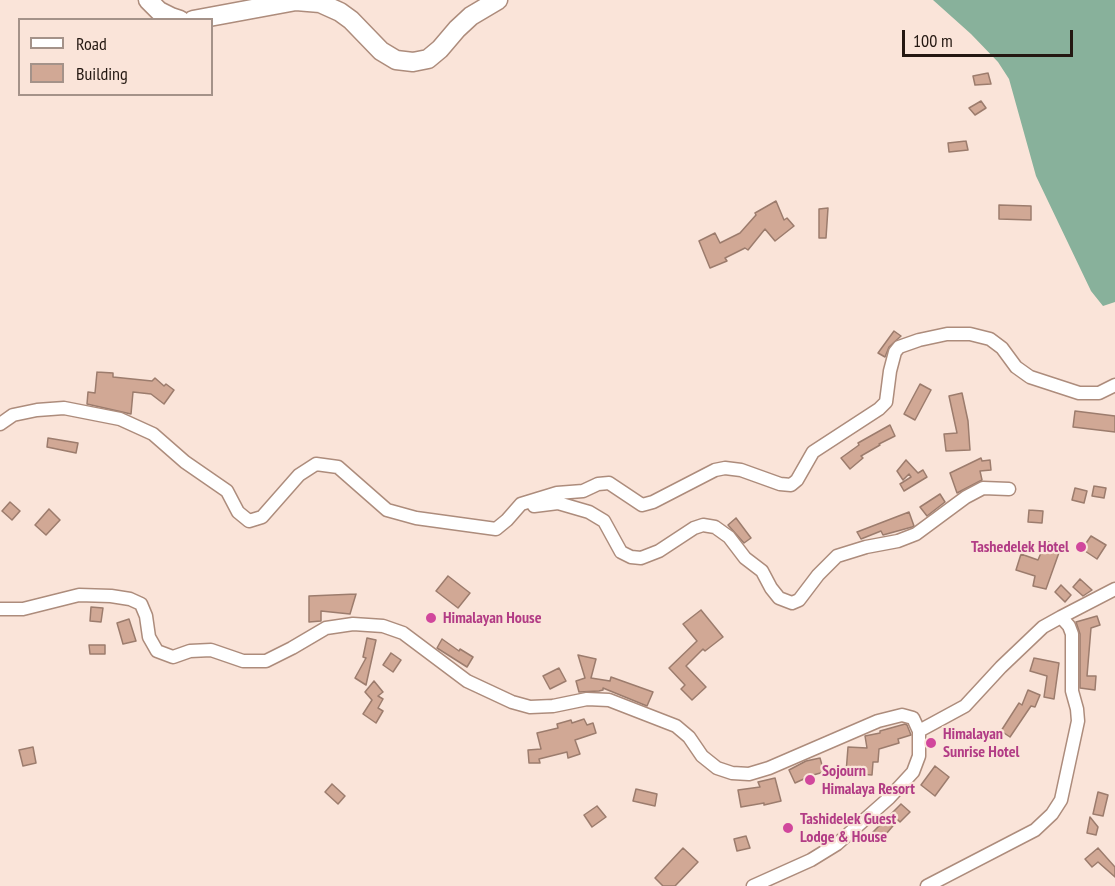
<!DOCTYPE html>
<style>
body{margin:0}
#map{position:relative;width:1115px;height:886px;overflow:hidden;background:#fae4d9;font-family:"PT Sans Narrow",sans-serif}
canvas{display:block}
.legend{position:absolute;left:18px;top:18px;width:195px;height:78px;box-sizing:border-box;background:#fae4d9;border:2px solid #a49289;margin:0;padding:8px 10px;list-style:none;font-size:18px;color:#241812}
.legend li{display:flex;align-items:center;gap:12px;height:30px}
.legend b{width:30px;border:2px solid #a49289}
.scale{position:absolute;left:902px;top:30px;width:171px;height:27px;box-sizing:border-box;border:3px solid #241812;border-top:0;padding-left:8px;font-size:18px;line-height:21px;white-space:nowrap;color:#241812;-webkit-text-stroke:4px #fae4d9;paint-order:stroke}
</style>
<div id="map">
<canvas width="1115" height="886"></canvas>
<ul class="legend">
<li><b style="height:8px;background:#fff"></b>Road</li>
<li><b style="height:16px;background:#d1a895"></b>Building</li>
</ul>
<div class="scale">100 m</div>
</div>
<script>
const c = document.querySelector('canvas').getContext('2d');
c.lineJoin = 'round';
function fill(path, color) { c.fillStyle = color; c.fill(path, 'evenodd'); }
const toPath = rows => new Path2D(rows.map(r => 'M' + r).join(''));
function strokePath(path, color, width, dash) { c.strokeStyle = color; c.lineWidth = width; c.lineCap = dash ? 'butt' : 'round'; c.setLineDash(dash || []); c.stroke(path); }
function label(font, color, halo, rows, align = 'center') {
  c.font = font + ' "PT Sans Narrow",sans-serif'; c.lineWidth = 4.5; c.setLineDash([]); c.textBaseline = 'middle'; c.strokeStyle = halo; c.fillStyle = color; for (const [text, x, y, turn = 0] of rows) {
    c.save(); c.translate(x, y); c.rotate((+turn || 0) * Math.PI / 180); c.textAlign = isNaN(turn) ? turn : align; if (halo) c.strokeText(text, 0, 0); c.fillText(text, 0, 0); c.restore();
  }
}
fill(toPath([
 [933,0,1115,0,1115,302,1103,306,1091,291,1036,176,1009,79,998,62,971,34]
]), '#88b19b');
const building = toPath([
 [988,73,991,84,975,85,973,76,988,73],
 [981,101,986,108,975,115,969,108,981,101],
 [966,141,968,150,949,152,948,143,966,141],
 [776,201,784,220,787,218,794,226,775,241,765,229,748,250,745,248,725,258,727,261,710,268,699,241,715,233,720,243,740,233,756,215,755,213,776,201],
 [999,205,1031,206,1031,220,999,219,999,205],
 [828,208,826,238,819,238,819,209,828,208],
 [894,331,901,336,889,347,885,357,878,353,894,331],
 [97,372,113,373,113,377,152,381,155,378,164,386,166,384,174,390,164,404,151,394,133,392,131,414,87,404,88,392,95,393,97,372],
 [920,384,931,390,915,420,904,414,920,384],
 [962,393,968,421,970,450,946,451,944,434,957,433,949,396,962,393],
 [1075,411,1115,416,1115,432,1073,427,1075,411],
 [890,425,895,436,879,444,880,445,861,456,863,458,850,469,841,458,859,445,858,443,890,425],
 [48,438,78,443,76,453,47,447,48,438],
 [981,458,982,461,990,460,991,470,980,471,982,480,957,493,950,473,981,458],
 [906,460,918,473,923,470,927,477,904,491,900,484,911,477,909,474,903,480,897,471,906,460],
 [1094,486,1106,488,1104,498,1092,496,1094,486],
 [1075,488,1087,491,1084,503,1072,500,1075,488],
 [940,494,945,502,927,516,920,507,940,494],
 [10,502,20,511,12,520,2,511,10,502],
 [49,509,60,520,46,535,35,525,49,509],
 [1029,510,1043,511,1042,523,1028,522,1029,510],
 [909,512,914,526,912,527,883,535,881,531,861,539,857,532,909,512],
 [736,518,751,538,744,543,728,525,736,518],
 [1091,536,1106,545,1097,559,1082,549,1091,536],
 [1046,541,1061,547,1046,589,1033,586,1035,576,1016,570,1021,554,1038,560,1046,541],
 [448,576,470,593,458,608,436,591,448,576],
 [1080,579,1092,590,1083,596,1073,587,1080,579],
 [1061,585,1071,595,1065,602,1055,592,1061,585],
 [356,594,350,614,321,611,321,621,309,622,309,596,356,594],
 [91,607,103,608,101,622,90,621,91,607],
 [701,610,723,637,705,651,703,649,686,666,706,687,692,700,681,689,685,685,669,668,697,641,683,624,701,610],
 [1097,616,1100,625,1091,628,1087,676,1096,676,1095,690,1080,688,1080,634,1076,622,1097,616],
 [129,619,136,641,123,644,117,623,129,619],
 [367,638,376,640,366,685,355,678,366,658,363,657,367,638],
 [442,639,459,651,460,649,473,657,467,667,437,648,442,639],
 [89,645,105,645,105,654,90,654,89,645],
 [391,653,401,660,393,672,383,665,391,653],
 [578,655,596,659,591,678,610,681,611,677,653,692,647,706,603,688,603,690,599,691,579,692,576,681,585,678,578,655],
 [1034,658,1059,663,1054,699,1044,697,1047,676,1030,671,1034,658],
 [559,668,566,681,550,689,543,676,559,668],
 [374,681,383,692,378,696,383,699,378,708,383,711,376,723,363,714,372,700,365,692,374,681],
 [1028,690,1040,695,1035,707,1031,706,1010,737,1001,731,1019,703,1022,705,1028,690],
 [584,719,587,725,593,723,596,733,575,740,580,754,568,758,567,752,539,759,540,763,529,763,528,750,541,749,537,733,558,728,557,724,571,720,572,723,584,719],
 [905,724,907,725,911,735,898,739,899,743,879,749,878,762,873,762,872,775,846,773,848,747,867,748,865,736,880,733,880,731,905,724],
 [33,747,36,763,23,766,19,750,33,747],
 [820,758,824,772,806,777,806,778,795,783,789,770,806,761,820,758],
 [935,766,949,777,935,796,921,785,935,766],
 [775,778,781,801,764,805,764,803,741,807,738,790,760,787,758,782,775,778],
 [332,784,345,796,338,804,325,792,332,784],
 [636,789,657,794,655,806,633,801,636,789],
 [1098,792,1108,795,1103,816,1093,814,1098,792],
 [901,804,910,812,900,822,898,820,880,841,872,833,901,804],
 [597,806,606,817,592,827,584,815,597,806],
 [1090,817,1098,827,1096,835,1087,833,1090,817],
 [746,836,750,848,737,851,734,839,746,836],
 [683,848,698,862,675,886,663,886,655,878,683,848],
 [1098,848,1115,867,1115,877,1098,862,1092,867,1085,859,1098,848]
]);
fill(building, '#d1a895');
strokePath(building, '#9c7c6d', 1.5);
const minor = toPath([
 [0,424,13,415,37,410,64,408,120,419,153,434,185,462,227,491,238,512,249,521,262,517,299,475,316,464,338,467,387,510,416,518,496,529,507,520,521,504,557,493,583,491,598,484,609,483,642,505,653,502,715,470,725,468,741,470,780,484,791,485,797,480,813,452,879,409,886,402,890,371,895,352,899,347,919,340,947,334,970,334,990,339,1002,348,1016,367,1030,377,1079,393,1099,393,1115,385],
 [534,506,558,503,589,512,604,521,621,552,631,557,641,558,659,551,694,528,703,525,715,527,729,537,745,558,762,571,771,588,779,598,792,603,799,600,818,575,837,556,866,547,898,541,916,534,966,497,983,488,1009,489],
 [0,609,23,609,79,595,111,596,130,599,141,604,146,616,149,637,157,651,173,657,190,651,211,650,243,661,266,661,292,648,326,628,353,624,383,626,403,633,467,681,512,702,530,707,553,706,587,699,609,700,676,726,689,737,702,756,717,768,732,773,749,774,769,768,878,721,902,715,913,718,919,731,919,756,913,772,889,798,837,844,811,860,753,886],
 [1061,617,1115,589],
 [919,731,965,706,1001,667,1043,627,1061,617,1069,626,1072,634,1072,691,1077,709,1078,721,1061,800,1052,814,1035,830,927,886]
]);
const highway = toPath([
 [148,0,159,11,171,17,180,20],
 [193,20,296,1,320,3,340,12,351,20,381,51,396,60,413,62,428,59,440,49,457,29,471,16,498,0]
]);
strokePath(minor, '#ad8c7c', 15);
strokePath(highway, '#ad8c7c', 21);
strokePath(minor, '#fff', 12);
strokePath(highway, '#fff', 18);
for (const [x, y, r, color] of [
 [1081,547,6,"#d1479c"],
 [431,618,6,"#d1479c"],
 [931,743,6,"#d1479c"],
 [810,780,6,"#d1479c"],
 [788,828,6,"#d1479c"]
]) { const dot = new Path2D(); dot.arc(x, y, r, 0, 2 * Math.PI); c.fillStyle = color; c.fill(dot); strokePath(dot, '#fae4d9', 2); }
label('bold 16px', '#b23c85', '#fae4d9', [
 ["Tashedelek Hotel",1069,547,"right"],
 ["Himalayan House",443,618],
 ["Himalayan",943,734],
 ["Sunrise Hotel",943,752],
 ["Sojourn",822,771],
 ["Himalaya Resort",822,789],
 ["Tashidelek Guest",800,819],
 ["Lodge & House",800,837]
], 'left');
</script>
